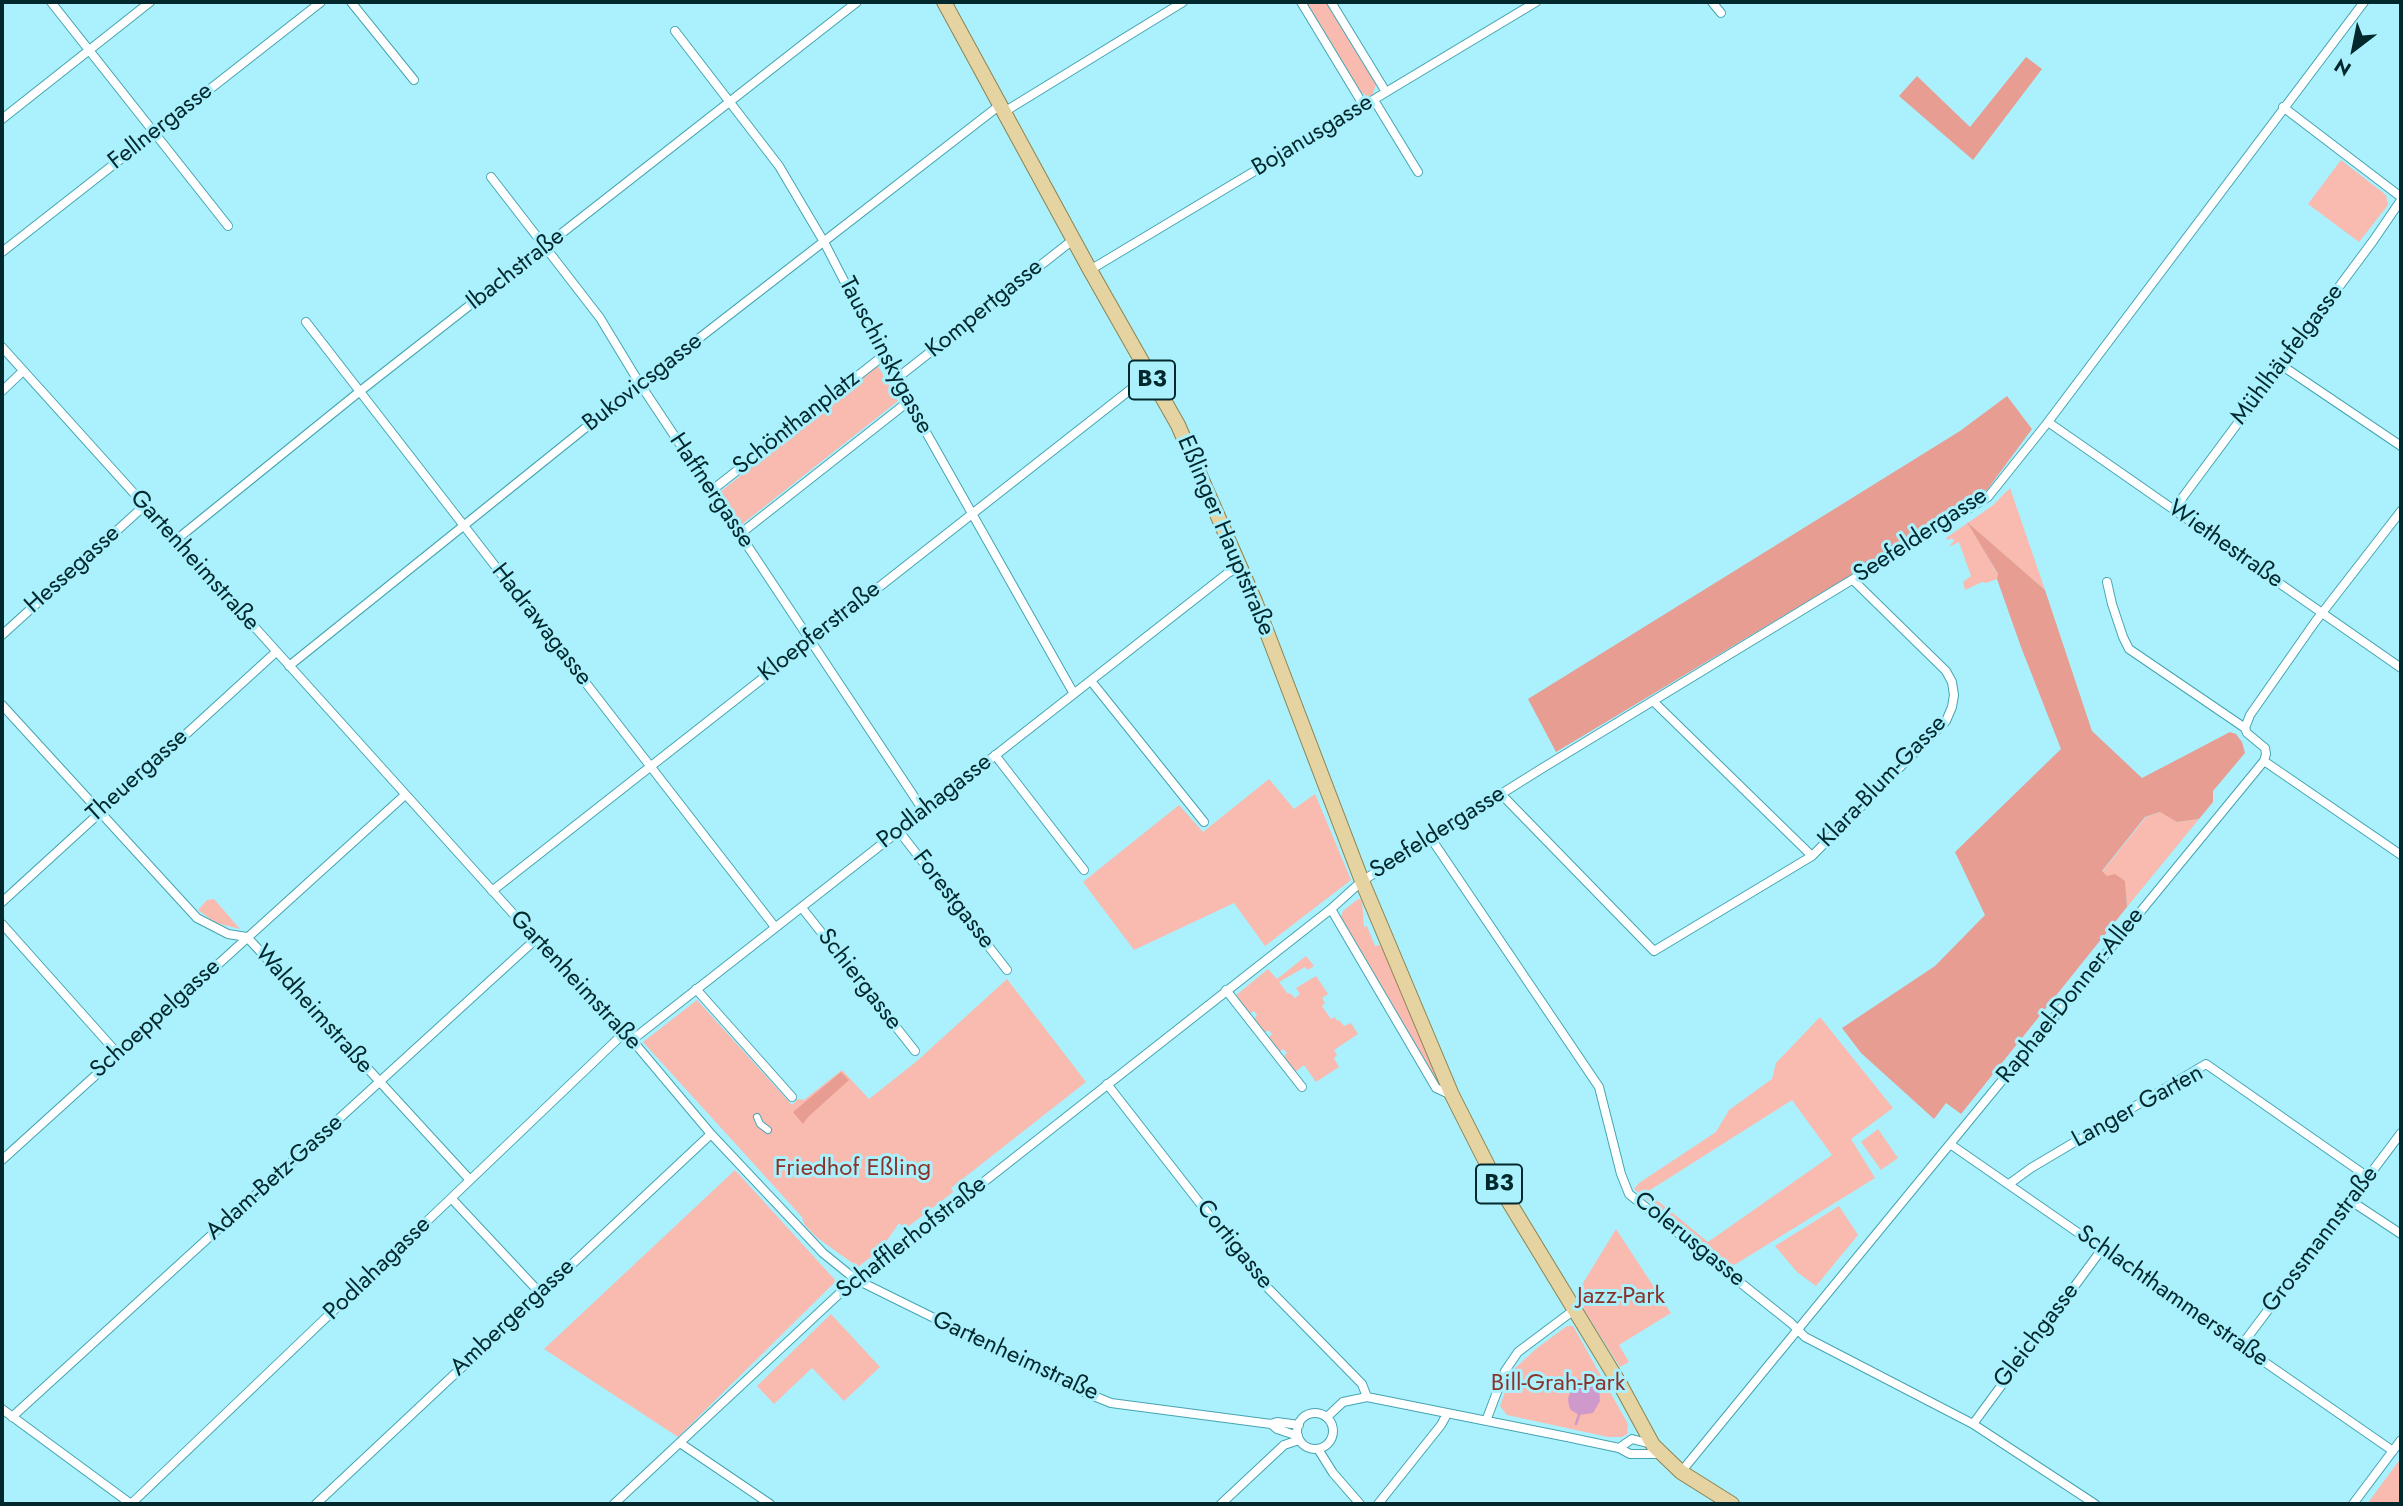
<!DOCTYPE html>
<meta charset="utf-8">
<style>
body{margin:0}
#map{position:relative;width:2403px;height:1506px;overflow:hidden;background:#aaf1fd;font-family:Jost,sans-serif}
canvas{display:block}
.frame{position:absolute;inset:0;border:4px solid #00282d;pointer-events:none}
.north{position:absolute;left:2319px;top:14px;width:70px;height:70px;-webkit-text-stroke:5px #aaf1fd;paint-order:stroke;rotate:212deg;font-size:19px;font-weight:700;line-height:28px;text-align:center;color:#00282d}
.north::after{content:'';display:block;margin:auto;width:24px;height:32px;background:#00282d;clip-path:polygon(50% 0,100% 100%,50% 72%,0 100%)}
</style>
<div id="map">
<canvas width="2403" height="1506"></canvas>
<div class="frame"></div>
<div class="north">N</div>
</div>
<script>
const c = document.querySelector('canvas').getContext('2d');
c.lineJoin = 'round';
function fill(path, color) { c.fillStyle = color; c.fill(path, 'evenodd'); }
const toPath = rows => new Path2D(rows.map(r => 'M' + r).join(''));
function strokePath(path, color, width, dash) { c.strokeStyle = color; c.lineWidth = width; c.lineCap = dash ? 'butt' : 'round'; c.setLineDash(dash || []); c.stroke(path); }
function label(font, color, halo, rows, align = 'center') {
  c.font = font + ' Jost,sans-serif'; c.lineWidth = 6; c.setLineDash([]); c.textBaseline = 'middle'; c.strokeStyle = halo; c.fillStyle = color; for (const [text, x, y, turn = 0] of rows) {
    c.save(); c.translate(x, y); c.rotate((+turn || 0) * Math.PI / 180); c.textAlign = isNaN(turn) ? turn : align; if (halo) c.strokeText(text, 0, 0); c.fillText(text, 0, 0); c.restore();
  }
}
fill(toPath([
 [1306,2,1328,2,1374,78,1376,84,1373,94,1368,97,1360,91],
 [2341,160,2386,195,2388,205,2359,242,2308,204],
 [878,366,898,401,741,525,720,492],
 [2010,488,2045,590,1969,524,1998,575,1997,579,1986,583,1982,582,1965,590,1963,582,1971,576,1959,542,1951,546,1950,545,1954,541,1952,538,1948,540,1946,538,1992,506],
 [1269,779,1294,809,1315,794,1351,880,1265,946,1234,903,1134,950,1083,882,1179,805,1203,832],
 [2161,812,2177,822,2199,819,2127,907,2125,881,2107,876,2102,872,2146,817],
 [214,899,240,929,216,923,198,910,207,900],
 [1358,899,1362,900,1364,927,1367,926,1375,946,1379,945,1387,952,1442,1085,1438,1086,1341,917,1343,911],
 [1306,956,1314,966,1308,970,1305,967,1279,982,1288,994,1290,993,1295,998,1300,994,1296,988,1316,976,1328,994,1322,998,1325,1003,1322,1006,1331,1019,1335,1017,1337,1021,1339,1020,1344,1026,1351,1023,1358,1034,1334,1050,1337,1055,1334,1058,1339,1067,1316,1082,1304,1065,1295,1072,1283,1057,1287,1053,1283,1049,1279,1052,1268,1038,1272,1034,1269,1030,1264,1033,1253,1020,1257,1015,1254,1011,1249,1014,1235,996,1268,969,1277,979],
 [1007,979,1086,1082,951,1188,953,1192,905,1229,899,1223,881,1249,858,1267,816,1237,804,1224,802,1217,643,1042,697,1000,792,1105,798,1099,804,1100,842,1070,869,1099,917,1061],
 [1820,1017,1893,1108,1851,1139,1875,1178,1731,1267,1634,1189,1639,1183,1716,1132,1729,1110,1772,1079,1776,1063],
 [1792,1100,1832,1155,1708,1242,1647,1192],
 [1878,1129,1898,1158,1881,1170,1861,1142],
 [735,1170,836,1281,678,1437,544,1349],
 [1839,1206,1858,1235,1816,1286,1797,1272,1775,1246],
 [1616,1229,1671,1313,1619,1345,1629,1362,1620,1367,1578,1300,1581,1298,1577,1293],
 [831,1314,880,1367,844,1401,812,1368,774,1404,757,1386],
 [1567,1326,1573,1326,1628,1424,1627,1434,1622,1437,1608,1437,1507,1415,1500,1406,1513,1370,1537,1348],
 [2401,1458,2401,1504,2367,1504]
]), '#f9bab0');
fill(toPath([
 [2026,57,2042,69,1973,160,1899,96,1917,76,1970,127],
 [2007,396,2032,429,1987,490,1898,547,1556,752,1528,699,1960,431],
 [1967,522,2045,590,2092,731,2142,778,2230,732,2236,734,2242,742,2245,753,2213,791,2213,802,2199,819,2177,822,2160,812,2145,817,2102,871,2107,876,2115,874,2125,881,2127,907,1961,1114,1946,1103,1934,1119,1861,1053,1842,1028,1935,966,1985,915,1955,852,2061,749,2021,647,1997,579,1998,574],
 [841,1072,849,1080,808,1117,803,1124,793,1112]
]), '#e79d92');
fill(toPath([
 [1578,1379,1589,1382,1599,1388,1600,1401,1593,1413,1579,1415,1571,1410,1569,1406,1568,1399,1572,1385]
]), '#cf9acb');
strokePath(toPath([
 [1576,1424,1579,1415]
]), '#cf9acb', 2.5);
const pedestrian = toPath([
 [757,1117,760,1124,768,1130]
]);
const minor = toPath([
 [51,2,228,226],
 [351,2,414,80],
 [1301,2,1364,106],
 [1331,2,1386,92],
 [1712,2,1721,13],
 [675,31,779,166,824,242,883,356,1074,694],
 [1374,100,1418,172],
 [2283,107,2401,197],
 [1004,112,1183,2],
 [2,119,150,2],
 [491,177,600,318,640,384,923,810],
 [2,252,321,2],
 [1090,270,1536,2],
 [306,322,775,927],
 [2,347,536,939,632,1040,711,1134,823,1253,855,1279,1084,1392,1111,1403,1271,1424,1277,1422,1299,1425],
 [2281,365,2401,446],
 [896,379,1074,239],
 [2,391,23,371],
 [2048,422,2401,668],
 [711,491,883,356],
 [2174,509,2373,241,2401,200],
 [740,534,909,401],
 [176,540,359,392,857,2],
 [2107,582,2112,604,2123,637,2129,649,2245,728],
 [2,635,144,506],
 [289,666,640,384,1000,105],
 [1091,681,1204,822],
 [2,705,197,918,228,934,247,937,470,1180],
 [995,755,1084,870],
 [2264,761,2401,855],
 [1501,794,1654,951,1812,856,1653,701],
 [898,830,1007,970],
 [1430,837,1599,1087,1621,1174,1629,1194,1791,1323,1805,1337,1973,1424,2095,1504],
 [1812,856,1946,721,1952,707,1954,695,1952,682,1946,671,1853,580],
 [492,891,1149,375],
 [2,902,276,652],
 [802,908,915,1051],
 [1331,909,1436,1088,1451,1095],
 [2,924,118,1054],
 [696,989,792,1097],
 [1226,990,1302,1087],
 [632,1040,1228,573,1240,567],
 [1107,1084,1259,1279,1362,1384,1367,1397],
 [1950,1144,2393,1451],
 [2,1160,405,795],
 [2009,1184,2031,1168,2206,1064,2368,1177],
 [452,1199,540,1293],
 [2351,1201,2401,1234],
 [2241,1346,2401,1133],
 [2,1409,131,1504],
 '1297 1431a18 18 0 1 1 36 0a18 18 0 1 1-36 0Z',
 [12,1417,536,939],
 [1327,1417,1343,1402,1367,1397,1567,1437,1619,1448,1630,1454,1661,1454],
 [1486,1421,1505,1371,1518,1352,1574,1310],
 [1271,1424,1277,1429,1298,1436],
 [1973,1424,2102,1249],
 [680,1443,770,1504],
 [1619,1448,1632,1439,1651,1444],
 [1318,1449,1333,1473,1360,1504],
 [1681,1472,2264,761,2266,754,2265,748,2247,733,2245,728,2250,715,2315,622,2401,511],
 [131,1504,624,1033],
 [316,1504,711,1134],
 [614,1504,855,1279,901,1247,1331,909,1362,881,1541,769,1988,497,2048,422,2364,2],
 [1221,1504,1284,1445,1299,1440],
 [1378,1504,1441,1425,1447,1414],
 [2353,1504,2401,1440]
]);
const primary = toPath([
 [944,2,1090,270,1178,425,1255,601,1362,881,1452,1095,1492,1174,1621,1386,1653,1445,1681,1472,1732,1504]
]);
strokePath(pedestrian, '#45a4b2', 8);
strokePath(minor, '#45a4b2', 10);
strokePath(primary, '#8a8451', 16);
strokePath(pedestrian, '#fff', 6);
strokePath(minor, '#fff', 8);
strokePath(primary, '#e6d3a2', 14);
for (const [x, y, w] of [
 [1152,380,46],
 [1499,1184,46]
]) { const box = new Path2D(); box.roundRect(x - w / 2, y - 19.5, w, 39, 5); c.fillStyle = '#aaf1fd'; c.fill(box); strokePath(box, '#00282d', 2); }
label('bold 23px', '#00282d', null, [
 ["B3",1152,380],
 ["B3",1499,1184]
]);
label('24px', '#00282d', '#aaf1fd', [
 ["Fellnergasse",161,127,-38],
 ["Bojanusgasse",1313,136,-31],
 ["Ibachstraße",516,270,-38],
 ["Kompertgasse",985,309,-39],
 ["Mühlhäufelgasse",2288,355,-53],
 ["Tauschinskygasse",885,356,62],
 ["Bukovicsgasse",643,383,-38],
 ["Schönthanplatz",797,423,-38],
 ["Haffnergasse",711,491,56],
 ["Eßlinger Hauptstraße",1225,536,67],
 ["Seefeldergasse",1921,536,-33],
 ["Wiethestraße",2225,545,35],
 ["Gartenheimstraße",194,561,48],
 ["Hessegasse",73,570,-42],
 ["Hadrawagasse",541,625,52],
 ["Kloepferstraße",820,632,-38],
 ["Theuergasse",138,776,-42],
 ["Klara-Blum-Gasse",1883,782,-46],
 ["Podlahagasse",935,802,-38],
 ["Seefeldergasse",1438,833,-32],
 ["Forestgasse",953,900,52],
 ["Schiergasse",859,980,52],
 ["Gartenheimstraße",575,981,47],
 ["Raphael-Donner-Allee",2071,996,-51],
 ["Waldheimstraße",313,1010,48],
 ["Schoeppelgasse",156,1019,-42],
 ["Langer Garten",2138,1107,-29],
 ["Adam-Betz-Gasse",275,1178,-42],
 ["Schafflerhofstraße",912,1238,-38],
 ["Colerusgasse",1689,1240,39],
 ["Grossmannstraße",2321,1240,-53],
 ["Cortigasse",1234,1245,51],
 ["Podlahagasse",378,1269,-44],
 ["Schlachthammerstraße",2172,1297,35],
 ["Ambergergasse",513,1318,-43],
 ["Gleichgasse",2037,1336,-53],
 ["Gartenheimstraße",1015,1357,25]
]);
label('24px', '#8a332a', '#aaf1fd', [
 ["Friedhof Eßling",853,1169],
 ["Jazz-Park",1621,1297],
 ["Bill-Grah-Park",1558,1384]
]);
</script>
